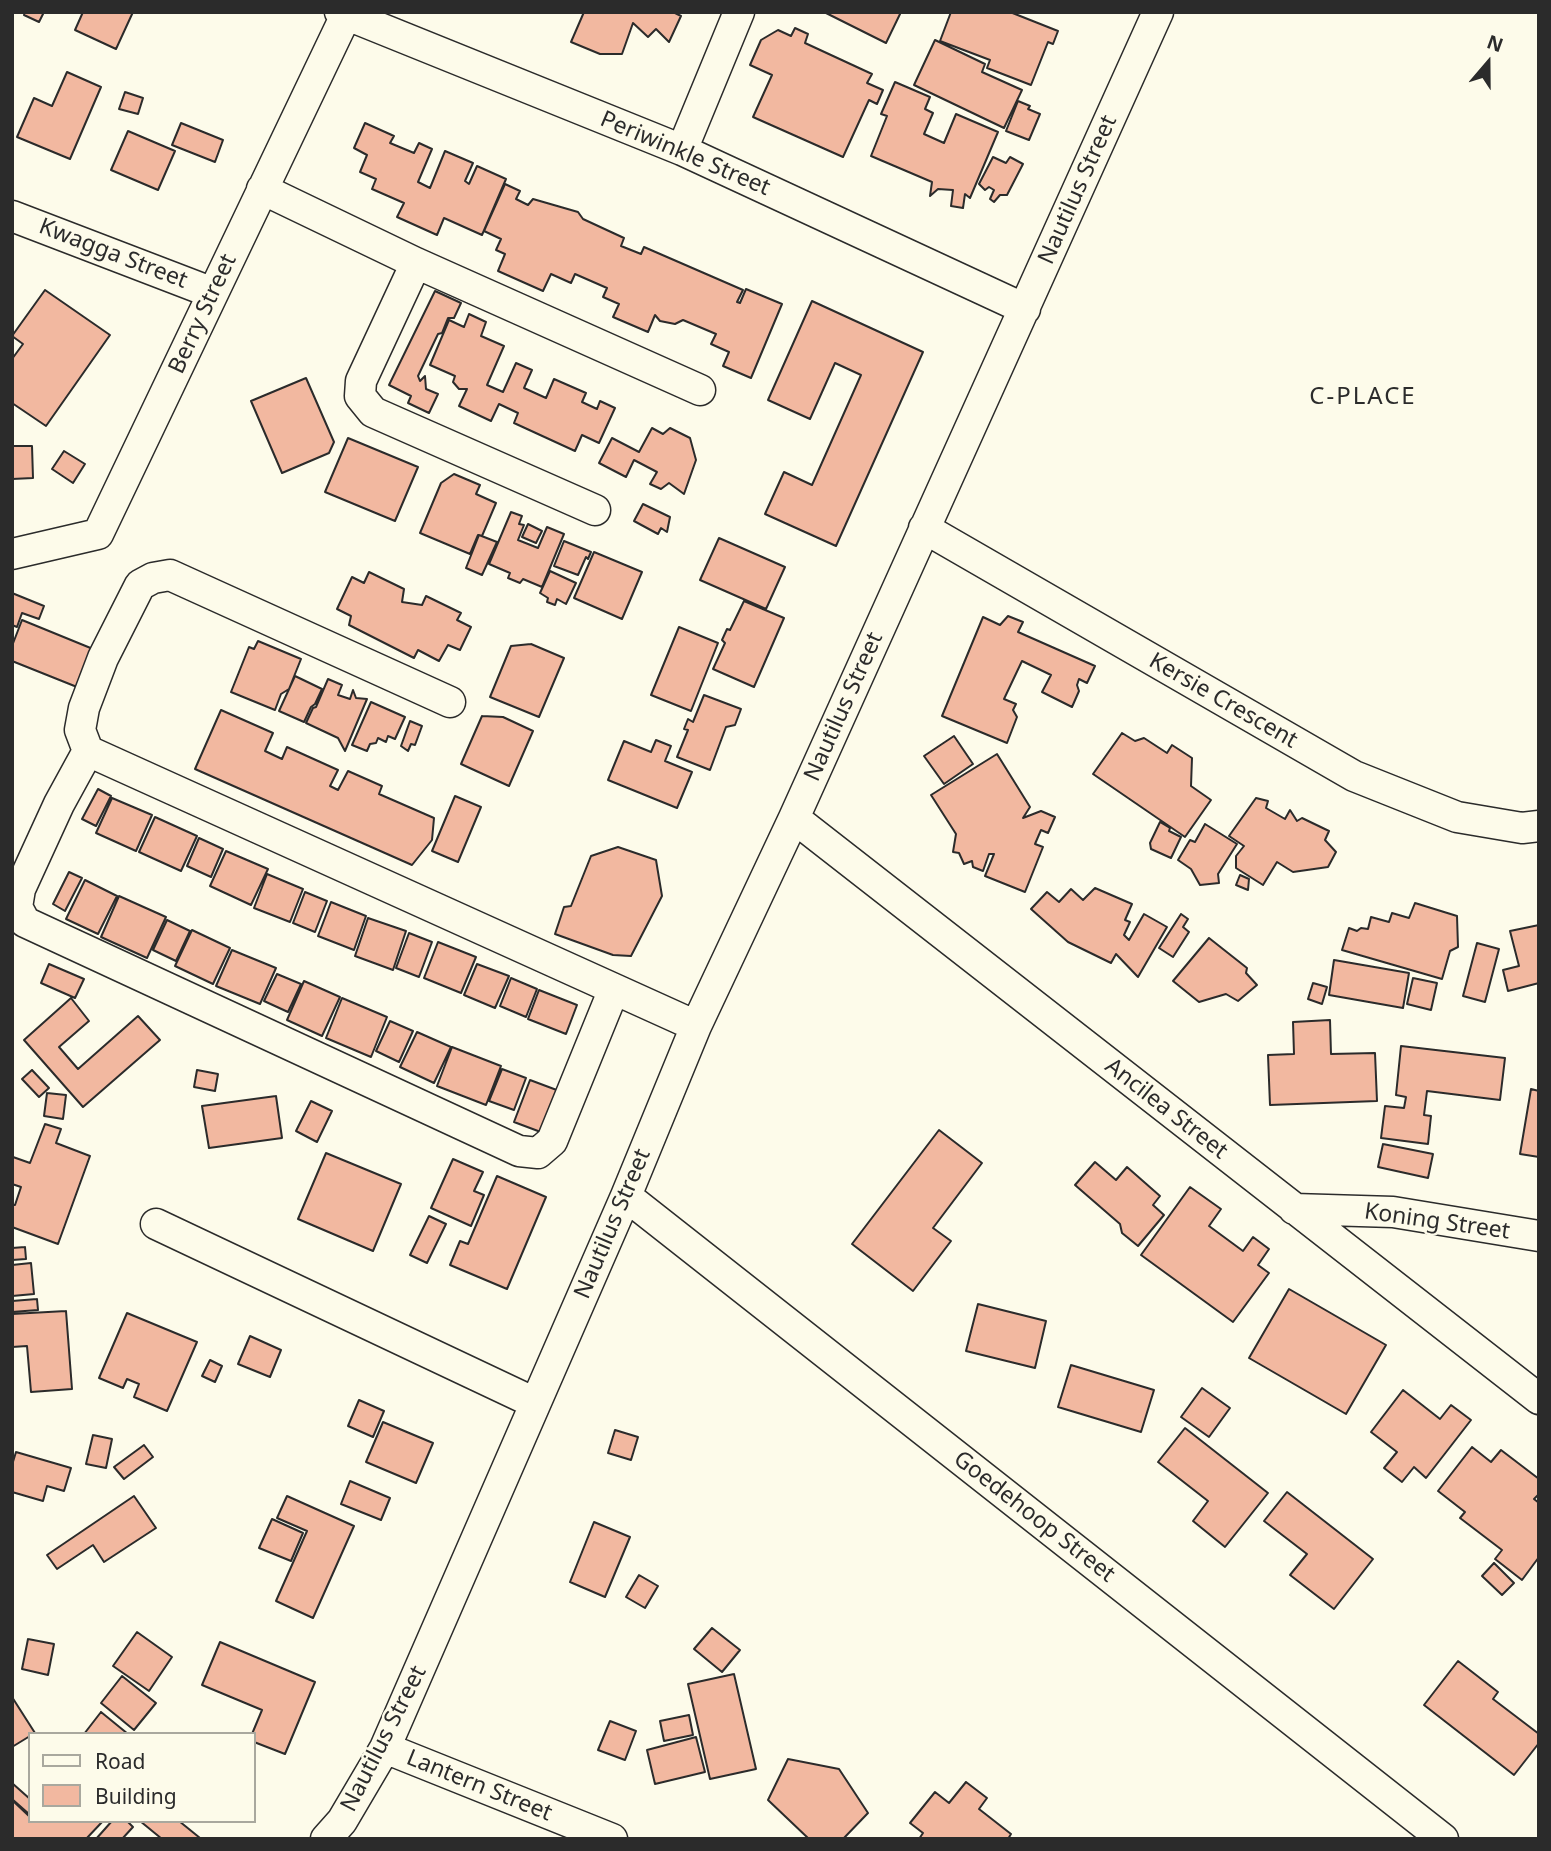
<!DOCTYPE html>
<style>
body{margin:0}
#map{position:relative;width:1551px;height:1851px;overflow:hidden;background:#fdfbea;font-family:"Noto Sans",sans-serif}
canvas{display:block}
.frame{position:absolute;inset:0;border:14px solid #2b2b2b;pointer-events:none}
.legend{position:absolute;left:28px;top:1732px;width:228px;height:91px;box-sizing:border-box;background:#fdfbea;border:2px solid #a9a89e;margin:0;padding:9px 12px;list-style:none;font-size:21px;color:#2b2b2b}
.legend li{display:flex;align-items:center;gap:14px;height:35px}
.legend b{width:35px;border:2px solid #a9a89e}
.north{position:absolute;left:1453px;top:28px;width:70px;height:70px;-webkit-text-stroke:5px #fdfbea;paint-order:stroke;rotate:20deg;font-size:19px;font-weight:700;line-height:28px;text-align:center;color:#2b2b2b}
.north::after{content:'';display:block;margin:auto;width:24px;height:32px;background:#2b2b2b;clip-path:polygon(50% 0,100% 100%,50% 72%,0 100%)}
</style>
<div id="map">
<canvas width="1551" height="1851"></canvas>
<div class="frame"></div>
<ul class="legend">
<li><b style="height:9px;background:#fdfbea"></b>Road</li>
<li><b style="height:19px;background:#f2b8a0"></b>Building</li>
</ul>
<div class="north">N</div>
</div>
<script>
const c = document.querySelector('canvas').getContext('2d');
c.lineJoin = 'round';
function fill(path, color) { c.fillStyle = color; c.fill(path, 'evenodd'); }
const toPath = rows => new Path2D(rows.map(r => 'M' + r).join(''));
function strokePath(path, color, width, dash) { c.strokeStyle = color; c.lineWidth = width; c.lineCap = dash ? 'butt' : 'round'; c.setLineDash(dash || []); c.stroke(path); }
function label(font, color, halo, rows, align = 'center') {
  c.font = font + ' "Noto Sans",sans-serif'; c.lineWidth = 5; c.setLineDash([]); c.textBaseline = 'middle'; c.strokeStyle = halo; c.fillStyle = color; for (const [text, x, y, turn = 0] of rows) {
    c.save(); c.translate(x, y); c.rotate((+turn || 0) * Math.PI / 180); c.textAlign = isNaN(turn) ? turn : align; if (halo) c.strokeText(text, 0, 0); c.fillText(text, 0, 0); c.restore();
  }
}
const building = toPath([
 [25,12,44,12,39,22,24,15,25,12],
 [83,12,133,12,116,49,75,30,83,12],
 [584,12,673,12,681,16,669,42,656,29,648,37,633,23,622,54,600,54,571,42,584,12],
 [824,12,901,12,886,43,824,12],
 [951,12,1010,12,1058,31,1053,44,1048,42,1031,85,987,68,990,60,940,41,951,12],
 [795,28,808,34,805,43,872,74,867,83,883,90,877,104,869,100,843,157,753,117,772,75,750,65,761,40,778,30,791,36,795,28],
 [935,40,985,64,982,72,1022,90,1004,128,914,85,935,40],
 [67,72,101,87,70,159,17,137,34,98,52,106,67,72],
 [895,82,930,97,925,109,933,113,924,134,944,143,956,114,998,132,970,198,965,194,963,208,951,206,953,190,938,189,930,196,932,182,871,156,887,116,881,114,895,82],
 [125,92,143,98,138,114,119,109,125,92],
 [1018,101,1030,106,1028,109,1040,114,1029,140,1006,131,1018,101],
 [181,123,223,140,215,162,172,145,181,123],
 [365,123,394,136,390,143,414,153,419,143,432,149,418,182,430,188,445,151,473,163,465,181,469,184,477,166,506,179,482,235,444,218,437,235,397,217,404,203,372,189,376,179,360,172,367,155,354,148,365,123],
 [128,131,175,151,158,190,111,170,128,131],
 [993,157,1006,163,1010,157,1023,164,1007,195,1000,195,994,202,990,199,994,190,989,187,985,190,979,184,993,157],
 [505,184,520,191,516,199,528,205,533,199,578,212,583,219,624,238,621,246,641,254,644,247,743,290,737,302,740,303,746,289,782,304,751,378,723,366,729,352,711,344,716,334,683,320,675,324,660,321,655,315,648,332,613,317,619,304,603,297,607,288,575,274,571,283,551,274,543,291,498,271,505,254,496,250,501,239,484,231,505,184],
 [45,290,110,335,46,426,12,403,12,359,23,344,12,336,45,290],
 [435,291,461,303,454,318,448,318,442,333,438,334,418,376,420,381,425,376,426,389,438,394,429,413,408,403,411,396,389,385,435,291],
 [812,301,923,352,836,546,765,514,784,472,812,485,861,375,835,363,810,419,768,400,812,301],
 [469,314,486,322,481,336,504,346,487,385,503,392,516,363,532,370,524,388,546,398,554,379,586,393,582,402,597,409,600,401,615,408,599,443,582,435,575,451,514,423,518,413,499,404,491,421,459,406,467,389,459,389,453,382,455,376,430,365,449,320,464,327,469,314],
 [306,378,334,442,329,453,282,473,251,401,306,378],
 [652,428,663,434,670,428,690,438,696,460,684,494,669,483,661,489,650,484,657,472,634,460,626,477,599,463,612,438,639,452,652,428],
 [348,438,418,467,395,521,325,492,348,438],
 [12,446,32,446,33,478,12,479,12,446],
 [64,451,85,464,73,483,52,469,64,451],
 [454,474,480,485,476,494,496,503,482,536,478,535,470,554,420,533,441,483,454,474],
 [643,504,670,517,667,532,661,528,658,534,634,521,643,504],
 [511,512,522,516,519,524,524,525,518,540,538,548,547,527,564,534,542,587,523,579,520,583,508,578,510,573,489,564,511,512],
 [528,524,542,531,536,543,522,537,528,524],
 [479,535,497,542,482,575,466,568,479,535],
 [719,538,785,567,766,609,700,580,719,538],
 [564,541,591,552,588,559,586,557,578,575,554,566,564,541],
 [594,552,642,572,622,619,574,598,594,552],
 [550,571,576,583,566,604,557,599,555,605,547,602,548,598,540,593,550,571],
 [369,572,404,589,402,602,422,605,426,596,461,613,457,620,471,627,460,650,448,645,439,661,418,650,414,658,349,625,351,616,337,609,352,577,364,583,369,572],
 [12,593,44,606,39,619,22,613,17,627,12,625,12,593],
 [744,601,784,618,754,687,713,669,725,643,722,640,727,629,730,630,744,601],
 [1008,616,1023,622,1018,632,1095,666,1087,683,1079,679,1077,685,1079,691,1072,707,1042,692,1051,675,1022,661,1004,699,1016,704,1013,710,1017,717,1007,743,942,716,983,617,1000,625,1008,616],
 [22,620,93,649,77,687,12,661,12,646,22,620],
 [679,627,718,643,691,711,651,695,679,627],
 [258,641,301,659,289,689,281,694,275,710,231,692,249,647,254,649,258,641],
 [531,644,564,658,539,717,490,697,511,646,531,644],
 [295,676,322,689,315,704,311,707,304,722,279,711,295,676],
 [328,679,342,685,338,695,350,699,353,690,356,698,367,699,345,751,338,738,306,723,313,708,316,707,328,679],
 [704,695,741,709,735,725,726,727,710,770,677,757,688,730,684,729,688,719,693,722,704,695],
 [371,702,405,717,395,739,388,736,386,742,378,738,376,743,370,744,367,751,352,745,371,702],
 [221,710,273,733,265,751,282,759,287,747,338,770,330,786,338,790,348,771,382,786,379,794,434,818,432,840,412,865,195,769,221,710],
 [482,716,503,717,533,731,509,786,461,764,482,716],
 [410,721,422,726,415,745,411,744,408,751,401,746,410,721],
 [1122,733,1135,741,1144,738,1167,753,1172,745,1192,758,1191,786,1211,800,1185,837,1093,774,1122,733],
 [954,736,973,764,944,784,924,756,954,736],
 [656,740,671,746,665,761,692,772,677,808,608,780,624,741,651,752,656,740],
 [997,754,1030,807,1023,818,1041,811,1055,817,1048,833,1041,830,1035,844,1043,847,1025,892,985,876,994,854,989,854,983,871,973,867,972,861,964,864,959,853,953,852,956,834,931,795,997,754],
 [98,789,111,796,96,826,82,819,98,789],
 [455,796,481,807,458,862,432,851,455,796],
 [112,798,152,815,136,851,96,833,112,798],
 [1256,798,1268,801,1266,808,1285,819,1290,810,1297,821,1302,818,1329,831,1325,840,1336,852,1328,867,1293,872,1277,862,1263,885,1236,868,1236,856,1244,846,1229,836,1256,798],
 [155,817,197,836,181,871,139,852,155,817],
 [1160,822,1170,828,1169,831,1181,837,1171,858,1151,849,1150,843,1160,822],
 [1205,824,1237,844,1218,874,1219,883,1200,885,1191,869,1178,860,1190,840,1195,842,1205,824],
 [199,838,223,849,211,877,187,866,199,838],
 [618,847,656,860,662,896,631,956,613,955,555,934,564,907,571,906,591,856,618,847],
 [226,851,268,869,251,905,210,886,226,851],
 [69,872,82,878,65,911,53,904,69,872],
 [267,874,303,889,290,922,254,908,267,874],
 [1240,875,1249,879,1248,890,1236,885,1240,875],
 [85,880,117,896,98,934,66,919,85,880],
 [1095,888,1132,904,1125,920,1130,922,1124,935,1129,940,1144,914,1167,927,1138,977,1116,954,1111,963,1068,942,1031,909,1047,892,1059,902,1071,889,1083,900,1095,888],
 [305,892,327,901,315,932,293,923,305,892],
 [119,896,166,917,147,958,101,937,119,896],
 [331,902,366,916,354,950,318,936,331,902],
 [1415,903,1457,916,1458,947,1450,951,1442,979,1342,950,1349,928,1357,931,1361,928,1368,929,1371,917,1389,922,1392,913,1409,918,1415,903],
 [1181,914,1188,919,1183,927,1189,932,1173,957,1159,948,1181,914],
 [368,918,406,931,393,970,355,956,368,918],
 [167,920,190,931,176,961,153,950,167,920],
 [1539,925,1539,983,1508,991,1503,970,1519,966,1510,931,1539,925],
 [192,930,230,948,213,984,175,966,192,930],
 [409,933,432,942,419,977,396,968,409,933],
 [1209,938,1247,968,1246,973,1257,985,1238,1001,1226,994,1199,1002,1173,981,1209,938],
 [438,942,476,957,461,993,424,978,438,942],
 [1477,943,1499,949,1485,1002,1463,996,1477,943],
 [232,950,276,968,260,1004,216,986,232,950],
 [1334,960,1409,973,1403,1008,1329,995,1334,960],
 [49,964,84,979,75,998,41,983,49,964],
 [477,964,509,976,495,1008,464,995,477,964],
 [277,974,301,984,288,1012,264,1001,277,974],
 [511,978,537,989,526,1017,500,1006,511,978],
 [1413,978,1437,983,1431,1010,1407,1004,1413,978],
 [304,981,340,997,322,1036,287,1020,304,981],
 [1313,983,1327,987,1322,1004,1308,999,1313,983],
 [539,990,577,1005,566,1034,528,1019,539,990],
 [71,998,89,1021,59,1047,78,1069,138,1016,160,1040,83,1107,24,1040,71,998],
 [342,998,387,1017,371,1057,326,1038,342,998],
 [1330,1020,1331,1054,1375,1053,1377,1101,1270,1105,1268,1055,1294,1054,1293,1022,1330,1020],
 [390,1021,413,1031,399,1062,376,1051,390,1021],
 [417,1032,451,1047,434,1083,400,1067,417,1032],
 [1401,1046,1505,1058,1500,1100,1427,1091,1424,1115,1431,1116,1428,1144,1381,1138,1385,1106,1404,1108,1406,1097,1396,1095,1401,1046],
 [452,1047,501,1066,486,1105,437,1086,452,1047],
 [502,1069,526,1078,514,1110,489,1101,502,1069],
 [32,1070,49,1088,39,1097,22,1079,32,1070],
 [197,1070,218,1074,215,1091,194,1087,197,1070],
 [530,1080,562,1092,546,1134,514,1122,530,1080],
 [1531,1089,1539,1091,1539,1157,1520,1154,1531,1089],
 [47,1093,66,1095,63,1119,44,1116,47,1093],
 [276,1096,282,1138,209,1148,202,1106,276,1096],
 [311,1101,332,1111,317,1142,296,1131,311,1101],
 [45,1124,61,1129,56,1143,90,1156,58,1244,12,1227,12,1205,15,1205,21,1187,12,1184,12,1160,13,1157,30,1163,45,1124],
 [939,1130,982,1163,933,1228,951,1241,913,1291,852,1244,939,1130],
 [1383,1144,1433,1154,1428,1178,1378,1167,1383,1144],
 [326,1153,401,1184,373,1251,298,1219,326,1153],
 [453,1159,483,1172,474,1191,484,1195,471,1226,431,1208,453,1159],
 [1095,1162,1116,1180,1127,1167,1160,1196,1153,1205,1164,1215,1138,1246,1122,1233,1120,1224,1075,1185,1095,1162],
 [497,1176,546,1197,507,1289,450,1265,460,1241,468,1244,497,1176],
 [1190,1187,1221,1209,1209,1226,1243,1251,1253,1237,1269,1249,1258,1265,1269,1273,1233,1322,1141,1255,1190,1187],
 [429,1216,446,1224,427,1263,410,1255,429,1216],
 [25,1247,26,1259,12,1260,12,1248,25,1247],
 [31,1263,34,1294,12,1296,12,1265,31,1263],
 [1289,1289,1386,1345,1346,1414,1249,1358,1289,1289],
 [37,1299,38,1310,12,1312,12,1301,37,1299],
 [978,1304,1046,1321,1035,1368,966,1351,978,1304],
 [66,1311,72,1389,31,1392,27,1346,12,1347,12,1314,66,1311],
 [127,1313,197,1342,167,1411,134,1397,139,1384,127,1379,123,1388,99,1378,127,1313],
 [250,1336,281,1350,270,1377,238,1364,250,1336],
 [210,1360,222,1366,215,1382,202,1376,210,1360],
 [1071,1365,1154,1390,1141,1432,1058,1407,1071,1365],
 [1202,1388,1230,1408,1209,1437,1181,1417,1202,1388],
 [1403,1390,1440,1419,1451,1405,1471,1420,1426,1478,1414,1467,1402,1482,1384,1468,1397,1452,1371,1432,1403,1390],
 [359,1400,384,1411,373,1437,348,1426,359,1400],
 [383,1422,433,1443,416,1483,366,1462,383,1422],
 [1185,1428,1268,1493,1225,1547,1193,1521,1208,1501,1158,1462,1185,1428],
 [615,1430,638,1437,631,1460,608,1453,615,1430],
 [93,1435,112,1439,106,1468,86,1464,93,1435],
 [144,1445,153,1457,124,1479,114,1467,144,1445],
 [1472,1447,1491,1462,1501,1450,1539,1479,1539,1494,1534,1499,1539,1503,1539,1557,1522,1580,1495,1559,1502,1550,1460,1518,1465,1512,1438,1491,1472,1447],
 [16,1452,71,1468,64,1491,47,1486,43,1501,12,1492,12,1465,16,1452],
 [350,1481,390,1498,381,1520,341,1504,350,1481],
 [1287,1492,1373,1559,1334,1609,1290,1575,1307,1554,1264,1521,1287,1492],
 [134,1496,156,1528,104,1562,93,1545,57,1569,47,1555,134,1496],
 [287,1496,354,1526,313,1618,276,1601,307,1531,277,1518,287,1496],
 [272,1519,303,1533,291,1561,259,1548,272,1519],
 [594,1522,630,1537,605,1597,570,1582,594,1522],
 [1494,1563,1514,1583,1502,1595,1482,1576,1494,1563],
 [639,1575,658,1586,645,1608,626,1597,639,1575],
 [712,1628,740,1650,722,1672,694,1649,712,1628],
 [137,1632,172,1657,149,1691,113,1666,137,1632],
 [28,1639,54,1644,48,1675,22,1669,28,1639],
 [220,1642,315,1682,285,1754,254,1742,254,1734,252,1734,262,1710,202,1685,220,1642],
 [1458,1661,1498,1692,1493,1699,1539,1734,1539,1743,1514,1775,1424,1705,1458,1661],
 [734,1674,756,1769,710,1779,688,1684,734,1674],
 [122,1676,156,1703,134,1730,101,1703,122,1676],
 [12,1697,35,1733,30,1734,30,1736,12,1747,12,1697],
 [101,1712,128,1734,84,1734,101,1712],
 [689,1715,693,1735,664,1741,660,1721,689,1715],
 [610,1721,636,1731,625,1760,598,1750,610,1721],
 [696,1737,705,1772,655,1784,647,1750,696,1737],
 [788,1759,839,1769,868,1813,843,1839,809,1839,768,1800,788,1759],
 [966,1782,987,1798,979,1809,1011,1834,1008,1839,919,1839,923,1833,910,1823,935,1792,949,1803,966,1782],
 [12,1783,30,1799,29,1814,12,1799,12,1783],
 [12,1800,30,1817,30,1821,103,1821,86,1839,12,1839,12,1800],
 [112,1821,127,1821,133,1827,122,1839,96,1839,112,1821],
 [140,1821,179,1821,200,1838,162,1839,140,1821]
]);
fill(building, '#f2b8a0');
strokePath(building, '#2b2b2b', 2);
const street = toPath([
 [340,12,682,150,1025,309],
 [682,150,739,12],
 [262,189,416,263,700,390],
 [12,216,213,293],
 [416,263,361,381,360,396,373,412,595,510],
 [924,528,1354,776,1457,817,1522,828,1539,826],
 [12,554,98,534,346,15],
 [450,702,170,575,153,578,140,585,103,658,84,708,80,730,88,751,696,1026],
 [88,751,59,804,20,889,17,907,25,922,519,1151,538,1153,552,1141,614,989],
 [794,818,1539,1399],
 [626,1196,1443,1839],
 [1294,1209,1393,1212,1539,1236],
 [156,1224,535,1403],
 [385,1748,612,1839],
 [326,1839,342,1821,385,1748,626,1196,696,1026,794,818,1158,12]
]);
strokePath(street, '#2b2b2b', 33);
strokePath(street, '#fdfbea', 30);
label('23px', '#2b2b2b', '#fdfbea', [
 ["Periwinkle Street",685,154,23],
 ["Nautilus Street",1078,190,-66],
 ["Kwagga Street",113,254,21],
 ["Berry Street",203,314,-65],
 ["Kersie Crescent",1223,701,30],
 ["Nautilus Street",844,707,-66],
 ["Ancilea Street",1166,1109,38],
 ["Koning Street",1437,1222,8],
 ["Nautilus Street",613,1224,-67],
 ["Goedehoop Street",1034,1517,38],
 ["Nautilus Street",384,1739,-63],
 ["Lantern Street",479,1786,22]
]);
c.letterSpacing = '2px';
label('24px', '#2b2b2b', '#fdfbea', [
 ["C-PLACE",1363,397]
]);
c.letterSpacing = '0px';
</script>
